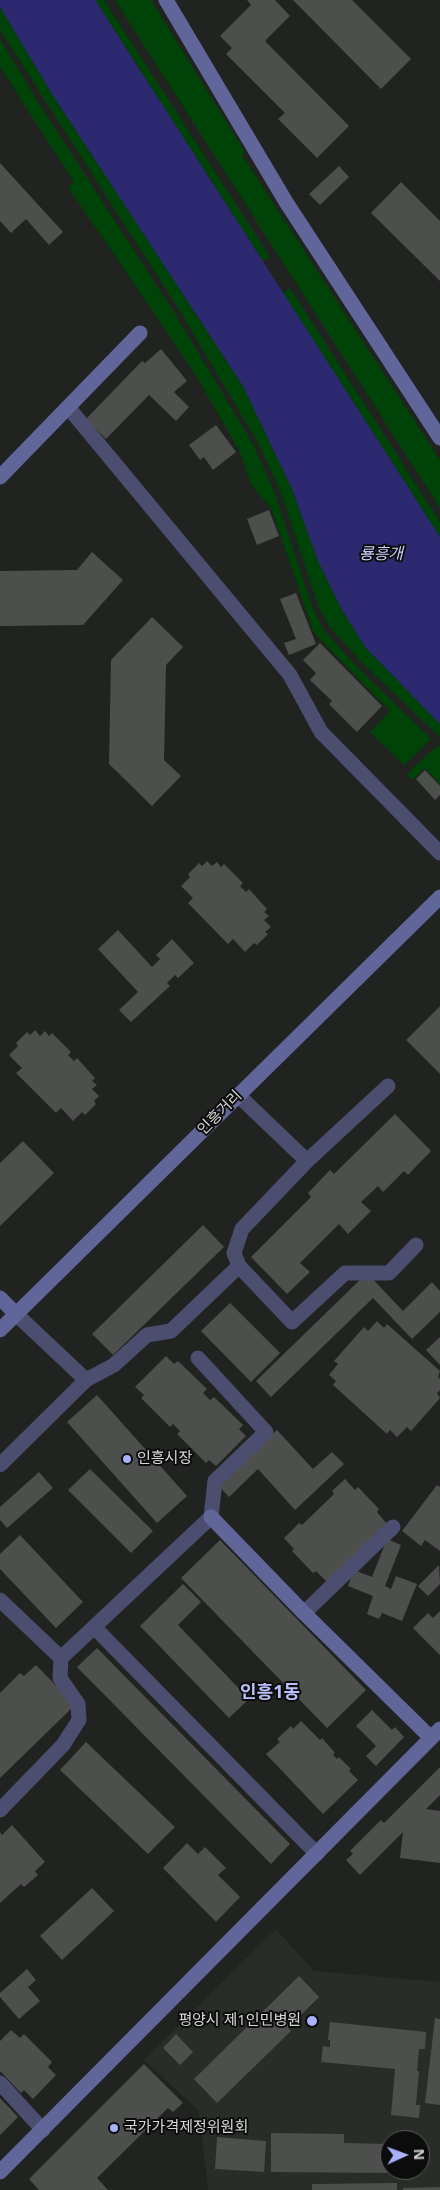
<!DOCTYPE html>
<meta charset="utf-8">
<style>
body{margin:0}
#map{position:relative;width:440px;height:2190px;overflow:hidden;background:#212321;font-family:"Open Sans",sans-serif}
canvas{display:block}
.north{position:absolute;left:380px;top:2130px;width:50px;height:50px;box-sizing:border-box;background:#0b0c0b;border:1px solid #5c5d5c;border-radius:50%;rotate:88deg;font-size:14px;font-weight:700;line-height:20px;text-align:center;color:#d6d7d6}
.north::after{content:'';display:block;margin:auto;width:18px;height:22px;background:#a9b0fc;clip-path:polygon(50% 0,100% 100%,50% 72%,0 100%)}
</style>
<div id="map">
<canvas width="440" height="2190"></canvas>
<div class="north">N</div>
</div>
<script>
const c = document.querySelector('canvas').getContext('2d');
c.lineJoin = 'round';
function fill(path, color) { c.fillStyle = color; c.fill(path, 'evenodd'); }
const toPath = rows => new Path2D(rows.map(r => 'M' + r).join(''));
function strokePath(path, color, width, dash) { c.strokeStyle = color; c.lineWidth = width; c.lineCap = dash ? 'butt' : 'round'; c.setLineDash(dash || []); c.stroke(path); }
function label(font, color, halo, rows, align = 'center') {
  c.font = font + ' "Open Sans","Noto Sans KR",sans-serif'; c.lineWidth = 4; c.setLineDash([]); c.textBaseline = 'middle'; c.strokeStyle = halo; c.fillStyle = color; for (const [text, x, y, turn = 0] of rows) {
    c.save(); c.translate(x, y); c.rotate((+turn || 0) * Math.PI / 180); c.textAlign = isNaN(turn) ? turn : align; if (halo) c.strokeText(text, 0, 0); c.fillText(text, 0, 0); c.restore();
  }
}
fill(toPath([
 [276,1929,314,1971,440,1982,440,2190,208,2190,199,2111,144,2060],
 [390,2140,420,2140,420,2170,390,2170]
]), '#282d27');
fill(toPath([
 [95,0,104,0,270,257,263,261],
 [115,0,151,0,245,152,242,155,440,460,440,508],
 [0,7,52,94,243,386,292,489,318,561,341,608,365,647,440,724,440,737,361,662,329,626,319,608,280,490,258,443,181,313,0,30],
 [0,39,38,102,175,314,253,444,274,491,313,609,324,630,357,667,431,739,404,765,370,732,390,711,314,633,271,508,252,486,239,450,192,369,68,187,74,182,0,67],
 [290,288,440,522,440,537,283,293],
 [438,745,440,747,440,784,425,768,412,780,407,774]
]), '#004309');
fill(toPath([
 [0,0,95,0,440,537,440,724,365,647,341,608,318,561,292,489,243,386,52,94,0,7]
]), '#2c2971');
fill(toPath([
 [247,0,275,0,290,16,265,41,349,126,317,158,278,119,285,113,226,54,232,48,220,36,251,5],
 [293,0,352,0,411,59,381,89],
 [0,163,63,232,49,245,26,219,11,233,0,221],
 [339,166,349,177,320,205,309,194],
 [401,182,440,221,440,281,371,213],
 [161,349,187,381,174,392,189,407,176,421,149,395,106,439,86,419,142,361,145,363],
 [216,425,236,452,213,470,204,457,200,460,189,445],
 [269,510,279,536,257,545,247,519],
 [92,552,123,580,83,625,0,626,0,571,77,570],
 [296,593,316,644,289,655,284,643,296,639,280,599],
 [152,617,183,647,166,665,164,760,181,776,152,806,109,764,111,660],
 [320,643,382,706,357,732,329,704,332,701,310,680,316,673,303,660],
 [425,770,440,786,440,795,435,800,416,779],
 [207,861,212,866,217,862,221,867,224,864,243,883,240,886,246,892,249,889,267,909,264,912,269,916,264,920,271,927,265,932,268,934,257,945,254,943,245,952,233,939,228,944,188,903,193,898,181,886,190,877,188,874,199,863,202,866],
 [118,930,152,967,160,959,156,955,172,939,194,963,178,978,175,975,167,983,170,986,131,1022,119,1010,138,992,98,949],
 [440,1006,440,1074,406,1040],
 [35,1030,40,1036,45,1031,49,1036,52,1033,71,1052,68,1055,74,1061,77,1058,95,1078,92,1081,97,1085,92,1089,99,1096,94,1101,96,1104,85,1115,82,1112,73,1121,61,1108,56,1113,16,1073,22,1068,9,1055,18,1046,16,1043,27,1032,30,1035],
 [395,1114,431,1151,408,1175,404,1171,383,1192,378,1186,361,1202,371,1211,348,1234,339,1224,300,1263,310,1272,287,1294,251,1257,311,1197,308,1193,330,1170,334,1174],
 [23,1141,54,1173,0,1226,0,1163],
 [203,1225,224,1247,113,1355,92,1334],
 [367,1273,403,1311,432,1282,440,1291,440,1312,412,1339,373,1298,271,1397,256,1381],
 [230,1303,280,1353,251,1382,201,1331],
 [377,1321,384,1328,387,1324,440,1371,438,1377,440,1379,440,1390,437,1393,440,1398,411,1431,407,1427,397,1437,390,1430,387,1434,333,1385,336,1381,329,1375,338,1364,334,1361,364,1327,368,1331],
 [440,1337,440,1365,426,1350],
 [166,1356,174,1364,178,1361,207,1389,203,1393,210,1400,214,1397,243,1425,239,1429,246,1436,216,1466,209,1460,206,1463,177,1434,180,1431,173,1424,170,1427,141,1398,144,1395,135,1387],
 [97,1395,187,1496,157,1523,67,1422],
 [277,1430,313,1469,332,1452,344,1464,295,1510,258,1469,229,1497,218,1485],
 [90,1469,153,1531,131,1553,68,1490],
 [39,1472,53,1488,7,1528,0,1520,0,1507],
 [345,1479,355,1490,358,1487,379,1509,377,1512,387,1524,327,1582,316,1571,313,1573,292,1551,294,1549,284,1538,299,1523,302,1525,334,1494,332,1491],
 [437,1485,440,1487,440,1551,425,1540,421,1546,402,1531],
 [20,1535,83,1602,56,1628,0,1569,0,1554],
 [387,1539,401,1545,385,1586,391,1589,396,1576,417,1584,402,1621,382,1613,379,1619,367,1614,373,1596,348,1586,354,1570,372,1577],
 [220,1540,366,1690,327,1728,181,1578],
 [439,1565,440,1584,428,1596,418,1586],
 [183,1584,201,1602,178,1625,249,1699,229,1718,140,1626],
 [440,1611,440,1655,413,1628,428,1613,433,1618],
 [97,1648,290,1844,271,1864,77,1667],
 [36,1665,75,1705,0,1778,0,1693,20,1673,24,1676],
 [372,1710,392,1730,395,1727,404,1737,376,1766,366,1756,376,1746,356,1726],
 [301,1721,320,1740,322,1738,335,1753,333,1755,337,1759,339,1757,351,1769,349,1771,358,1780,323,1814,266,1754,280,1742,277,1739,291,1726,293,1729],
 [86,1742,175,1827,148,1854,60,1770],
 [440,1767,440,1795,426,1809,440,1811,440,1863,400,1858,403,1832,360,1875,346,1860,353,1854,350,1851,381,1820,384,1823],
 [12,1825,45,1862,35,1871,38,1875,24,1887,21,1884,0,1903,0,1832,2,1835],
 [187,1843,198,1854,205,1847,226,1868,218,1875,240,1897,216,1922,163,1868],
 [92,1888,114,1911,62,1960,40,1936],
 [27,1969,36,1980,28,1987,40,2001,19,2019,0,1997,0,1993],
 [299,1976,319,1997,288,2028,291,2031,217,2103,194,2079],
 [435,2018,440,2019,440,2105,425,2103],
 [330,2022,426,2032,425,2049,419,2049,417,2071,419,2071,416,2105,420,2105,419,2118,391,2115,395,2069,321,2062,323,2046,330,2047,330,2040,328,2040],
 [11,2030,20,2038,24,2034,52,2062,48,2067,56,2075,33,2099,24,2090,21,2093,0,2071,0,2041],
 [176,2034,193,2052,180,2065,163,2048],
 [144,2064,183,2103,173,2112,168,2108,97,2178,108,2190,39,2190,29,2179],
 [0,2098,18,2117,0,2135],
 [271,2133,344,2134,344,2143,390,2144,390,2170,392,2170,392,2173,271,2172],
 [217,2137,266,2141,264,2172,215,2169],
 [397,2183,397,2190,312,2190,312,2184],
 [440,2187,440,2190,403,2190,403,2188]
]), '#4d4f4d');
strokePath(toPath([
 [68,407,290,675,321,732,440,853],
 [238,1095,307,1161],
 [239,1266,234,1253,242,1229,307,1161,388,1086],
 [16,1314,86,1380],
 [0,1465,86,1380,114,1365,147,1335,171,1331,239,1266,292,1322,345,1273,389,1273,416,1245],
 [0,1600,61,1658,60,1678,78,1704,79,1720,63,1745,0,1810],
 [304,1613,393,1527],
 [94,1627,317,1854],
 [61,1658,211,1517,215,1481,266,1432,198,1358],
 [0,2083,43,2130]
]), '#4b4e6f', 15);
strokePath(toPath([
 [166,0,286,202,440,438],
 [0,477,140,333],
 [0,1298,16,1314],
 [0,1330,440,897],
 [211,1517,304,1613,431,1738],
 [0,2172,440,1729]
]), '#61669a', 15);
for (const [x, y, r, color] of [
 [127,1459,5,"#a9b0fc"],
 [312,2021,6,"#a9b0fc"],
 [114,2128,5,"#a9b0fc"]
]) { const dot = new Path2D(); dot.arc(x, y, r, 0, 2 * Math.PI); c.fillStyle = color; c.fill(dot); strokePath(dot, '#0b0c0b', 2); }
label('15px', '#d6d7d6', '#0b0c0b', [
 ["인흥거리",220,1113,-45]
]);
label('15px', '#d6d7d6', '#0b0c0b', [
 ["인흥시장",137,1459],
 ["평양시 제1인민병원",301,2021,"right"],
 ["국가가격제정위원회",124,2128]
], 'left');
label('italic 16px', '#c9cef9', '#0b0c0b', [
 ["룡흥개",381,554]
]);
label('bold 18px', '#b9bff8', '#0b0c0b', [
 ["인흥1동",270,1693]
]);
</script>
